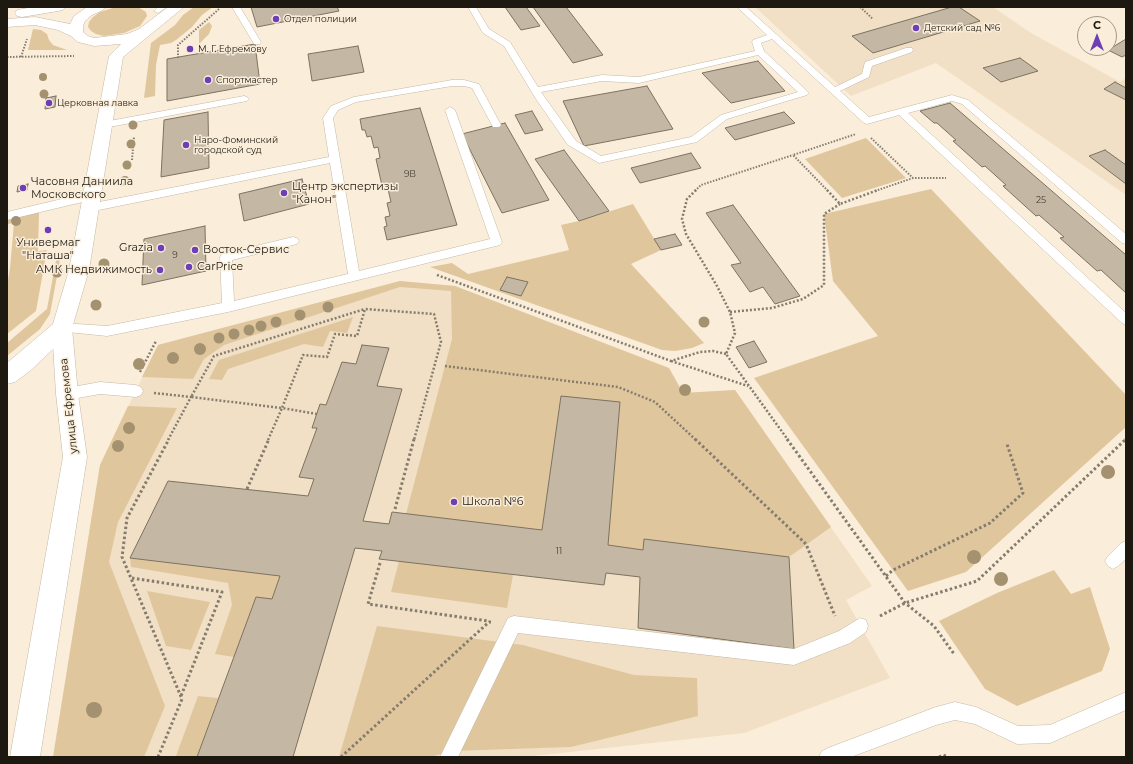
<!DOCTYPE html>
<meta charset="utf-8">
<style>
body{margin:0}
#map{position:relative;width:1133px;height:764px;overflow:hidden;background:#faedd9;font-family:Montserrat,sans-serif}
canvas{display:block}
.frame{position:absolute;inset:0;border:8px solid #1d1911;pointer-events:none}
.north{position:absolute;left:1077px;top:16px;width:40px;height:40px;box-sizing:border-box;background:#faedd9;border:1px solid #a29889;border-radius:50%;rotate:0deg;font-size:11px;font-weight:700;line-height:16px;text-align:center;color:#1d1911}
.north::after{content:'';display:block;margin:auto;width:14px;height:18px;background:#6d3eb5;clip-path:polygon(50% 0,100% 100%,50% 72%,0 100%)}
</style>
<div id="map">
<canvas width="1133" height="764"></canvas>
<div class="frame"></div>
<div class="north">С</div>
</div>
<script>
const c = document.querySelector('canvas').getContext('2d');
c.lineJoin = 'round';
function fill(path, color) { c.fillStyle = color; c.fill(path, 'evenodd'); }
const toPath = rows => new Path2D(rows.map(r => 'M' + r).join(''));
function strokePath(path, color, width, dash) { c.strokeStyle = color; c.lineWidth = width; c.lineCap = dash ? 'butt' : 'round'; c.setLineDash(dash || []); c.stroke(path); }
function label(font, color, halo, rows, align = 'center') {
  c.font = font + ' Montserrat,sans-serif'; c.lineWidth = 3; c.setLineDash([]); c.textBaseline = 'middle'; c.strokeStyle = halo; c.fillStyle = color; for (const [text, x, y, turn = 0] of rows) {
    c.save(); c.translate(x, y); c.rotate((+turn || 0) * Math.PI / 180); c.textAlign = isNaN(turn) ? turn : align; if (halo) c.strokeText(text, 0, 0); c.fillText(text, 0, 0); c.restore();
  }
}
fill(toPath([
 [755,7,993,7,1031,33,1120,82,1126,78,1126,195,936,63,851,96],
 [400,281,455,286,669,368,683,393,735,390,872,586,846,600,890,678,744,733,524,757,53,757,100,465,158,345]
]), '#f1e0c5');
fill(toPath([
 [116,7,138,7,146,12,147,16,140,26,124,33,104,36,96,34,91,31,88,27,89,22,93,17,100,12],
 [194,7,213,7,202,15,192,27,176,40,171,43,160,45,156,65,155,96,144,98,151,43,175,25,183,15],
 [209,22,212,26,209,34,199,44,199,30],
 [33,29,41,30,47,34,49,40,53,45,67,50,28,50],
 [866,138,906,178,842,198,805,159],
 [931,189,1126,395,1126,427,966,572,908,591,754,378,878,336,833,281,824,214],
 [633,204,661,250,631,264,704,343,692,348,675,351,662,350,430,267,452,263,468,274,569,250,561,225,579,221],
 [39,212,38,251,47,250,36,311,7,334,7,286,10,268,14,223,7,224,7,219],
 [61,254,50,314,40,329,7,356,7,343,47,309,57,255],
 [400,281,455,286,669,368,683,393,735,390,831,527,789,557,644,539,643,550,608,545,561,396,542,530,406,514,452,339,451,291,400,287,224,345,204,359,193,379,142,377,158,345],
 [353,317,347,333,330,331,323,347,304,344,228,369,222,380,209,379,219,360],
 [128,406,177,408,118,522,109,562,165,706,144,757,53,757,100,465],
 [130,558,280,576,272,599,256,597,234,657,215,654,232,605,228,583,131,567],
 [399,561,513,575,507,608,391,592],
 [1054,570,1071,594,1090,587,1110,649,1102,671,1017,706,985,689,939,621,997,593],
 [147,591,210,602,191,650,166,646],
 [377,626,523,645,634,675,697,678,698,716,571,747,452,751,430,757,339,757],
 [198,696,218,698,197,757,176,756]
]), '#e0c69d');
const building = toPath([
 [251,7,337,7,339,11,257,27,251,7],
 [505,7,526,7,540,26,521,30,505,7],
 [533,7,566,7,603,55,573,63,533,7],
 [952,7,959,7,980,21,873,53,852,36,952,7],
 [1126,39,1126,55,1122,57,1108,50,1126,39],
 [255,44,260,84,167,101,167,59,255,44],
 [358,46,364,72,312,81,308,54,358,46],
 [1020,58,1038,71,1001,82,983,68,1020,58],
 [758,61,785,91,731,103,702,73,758,61],
 [1115,82,1126,88,1126,100,1104,89,1115,82],
 [647,86,673,129,584,146,563,101,647,86],
 [56,96,55,107,45,109,46,98,56,96],
 [950,103,1126,255,1126,293,1101,270,1097,271,1060,238,1064,237,1039,215,1036,216,1003,186,1006,185,985,166,982,167,953,141,956,140,937,123,934,123,920,111,950,103],
 [420,108,457,225,387,240,384,227,387,226,385,217,390,216,387,203,391,202,388,189,383,190,376,159,380,158,378,147,374,148,371,136,367,137,365,130,362,130,360,119,420,108],
 [532,111,543,130,525,134,515,115,532,111],
 [208,112,209,168,161,177,164,120,208,112],
 [784,112,795,123,735,140,725,128,784,112],
 [505,123,549,200,502,213,462,134,505,123],
 [564,150,609,211,579,221,535,159,564,150],
 [1105,150,1126,165,1126,184,1089,156,1105,150],
 [691,153,701,168,640,183,631,168,691,153],
 [302,179,309,204,244,221,239,194,302,179],
 [28,184,27,190,17,192,18,186,28,184],
 [733,205,800,296,775,304,763,287,750,292,731,265,741,263,706,213,733,205],
 [205,226,206,271,142,285,144,239,205,226],
 [675,234,682,245,661,250,654,239,675,234],
 [507,277,528,282,521,296,500,290,507,277],
 [754,341,767,362,749,368,736,347,754,341],
 [362,345,389,348,377,386,402,389,363,521,389,524,392,512,542,530,561,396,620,402,608,545,643,550,644,539,789,557,794,649,638,628,640,577,606,573,604,585,379,559,382,551,355,548,293,757,197,757,256,597,272,599,280,576,130,558,168,481,308,496,314,479,299,477,317,428,312,428,320,404,326,405,342,362,356,364,362,345]
]);
fill(building, '#c4b8a5');
strokePath(building, '#7d7160', 1);
const lane = toPath([
 [158,7,167,7,158,13,154,11,158,7],
 [232,7,240,7,261,42,260,44,254,44,232,7],
 [468,7,476,7,489,29,510,42,538,87,602,75,639,77,755,51,752,42,753,40,767,35,737,7,746,7,835,87,862,74,865,62,906,48,912,48,913,50,912,52,872,66,869,77,840,91,869,117,952,95,968,100,1126,234,1126,244,1122,243,962,104,952,101,908,113,1126,313,1126,325,1122,323,899,115,867,124,864,123,772,39,761,43,764,51,807,91,809,93,807,95,727,119,697,142,599,163,568,145,536,99,504,46,483,33,468,7],
 [758,55,798,92,721,115,691,137,601,156,576,141,541,92,602,81,639,83,758,55],
 [452,80,464,80,479,84,501,125,499,127,493,127,472,88,464,86,452,86,356,102,338,110,333,118,359,271,490,239,445,110,450,107,455,110,502,242,500,245,228,312,107,336,58,331,56,328,58,325,62,323,107,326,222,303,220,257,222,254,293,237,297,238,299,241,297,244,232,260,234,301,348,274,330,163,89,212,85,211,84,208,85,205,89,204,329,157,323,118,331,106,354,97,452,80],
 [244,96,247,97,249,99,247,101,104,128,99,125,104,122,244,96],
 [91,192,95,193,96,196,95,199,7,220,7,212,91,192],
 [100,382,136,385,141,387,143,391,141,395,136,397,100,394,67,400,62,398,60,394,62,390,67,388,100,382],
 [1126,541,1126,559,1118,566,1113,569,1108,566,1105,561,1108,556,1121,543,1126,541],
 [514,616,794,649,839,631,860,618,866,620,868,626,866,632,850,643,794,665,518,633,458,757,440,757,508,618,514,616],
 [1126,692,1126,710,1050,743,1017,744,975,724,955,720,936,725,851,757,819,757,822,751,828,748,936,707,955,702,976,707,1018,726,1050,725,1126,692]
]);
const street = toPath([
 [62,320,69,322,72,328,78,394,87,457,40,757,10,757,63,457,56,394,52,328,55,322,62,320]
]);
const secondary = toPath([
 [33,7,65,7,63,10,58,11,22,17,17,16,15,13,17,10,33,7],
 [87,7,105,7,103,10,92,15,85,21,83,26,83,32,88,36,94,38,127,34,139,29,168,7,184,7,123,57,89,270,72,328,69,334,30,371,15,382,7,384,7,363,53,324,69,270,109,56,121,44,94,46,78,42,71,36,58,30,35,25,7,27,7,19,35,17,70,24,74,16,87,7]
]);
strokePath(lane, '#c4b8a5', 1);
strokePath(street, '#c4b8a5', 1);
strokePath(secondary, '#c4b8a5', 1);
strokePath(toPath([
 [860,7,873,19],
 [7,57,74,56],
 [21,57,27,39],
 [178,58,178,45,219,9],
 [871,138,913,178,946,178],
 [132,160,134,137],
 [695,191,701,185,793,155],
 [828,191,793,155,856,134],
 [875,191,913,178]
]), '#847c6e', 2, [1.5, 1.5]);
strokePath(toPath([
 [696,190,687,199,682,219,686,234,717,286,730,312,735,333,726,354,788,440],
 [827,190,840,204,878,190],
 [437,275,671,361,700,352,713,351,726,354],
 [730,312,772,308,803,299,824,285,824,214,840,204],
 [671,361,748,386],
 [445,366,618,387,655,402,696,440],
 [140,372,156,341],
 [154,393,191,397,168,440],
 [317,414,282,408,303,355,327,357,335,334,357,336,365,309,434,314,441,342,414,440],
 [268,440,282,408,191,397,214,356,365,309],
 [1125,440,1126,439]
]), '#847c6e', 2.5, [2, 2]);
strokePath(toPath([
 [695,439,806,544,835,616],
 [787,439,905,603,934,626,954,654],
 [247,489,269,439],
 [395,509,414,439],
 [380,563,368,604,488,621],
 [886,576,893,570,990,523,1023,493,1007,444],
 [132,578,222,592,181,696],
 [880,616,905,603,977,581,1126,439],
 [158,757,182,699,122,557,127,518,169,439],
 [341,757,489,622,491,622],
 [939,757,943,755,948,757]
]), '#847c6e', 3, [2.5, 2.5]);
fill(lane, '#fff');
fill(street, '#fff');
fill(secondary, '#fff');
c.fillStyle = '#a49170';
for (const [x, y, r] of [
 [43,77,4],
 [44,94,4.5],
 [133,125,4.5],
 [131,144,4.5],
 [127,165,4.5],
 [125,181,5],
 [16,221,5],
 [104,264,5.5],
 [57,272,5.5],
 [96,305,5.5],
 [328,307,5.5],
 [300,315,5.5],
 [276,322,5.5],
 [704,322,5.5],
 [261,326,5.5],
 [249,330,5.5],
 [234,334,5.5],
 [219,338,5.5],
 [200,349,6],
 [173,358,6],
 [139,364,6],
 [685,390,6],
 [129,428,6],
 [118,446,6],
 [1108,472,7],
 [974,557,7],
 [1001,579,7],
 [94,710,8]
]) { c.beginPath(); c.arc(x, y, r, 0, 2 * Math.PI); c.fill(); }
for (const [x, y, r, color] of [
 [276,19,4,"#6d3eb5"],
 [916,28,4,"#6d3eb5"],
 [190,49,4,"#6d3eb5"],
 [208,80,4,"#6d3eb5"],
 [49,103,4,"#6d3eb5"],
 [186,145,4,"#6d3eb5"],
 [23,188,4,"#6d3eb5"],
 [284,193,4,"#6d3eb5"],
 [48,230,4,"#6d3eb5"],
 [161,248,4,"#6d3eb5"],
 [195,250,4,"#6d3eb5"],
 [189,267,4,"#6d3eb5"],
 [160,270,4,"#6d3eb5"],
 [454,502,4,"#6d3eb5"]
]) { const dot = new Path2D(); dot.arc(x, y, r, 0, 2 * Math.PI); c.fillStyle = color; c.fill(dot); strokePath(dot, '#faedd9', 1.5); }
label('9px', '#1d1911', '#faedd9', [
 ["Отдел полиции",284,19],
 ["Детский сад №6",924,28],
 ["М. Г. Ефремову",198,49],
 ["Спортмастер",216,80],
 ["Церковная лавка",57,103],
 ["Наро-Фоминский",194,140],
 ["городской суд",194,150]
], 'left');
label('9px', '#474136', null, [
 ["9В",410,174],
 ["25",1041,200],
 ["9",175,255],
 ["11",559,551]
]);
label('11px', '#1d1911', '#faedd9', [
 ["Часовня Даниила",31,182],
 ["Московского",31,195],
 ["Центр экспертизы",292,187],
 ["\"Канон\"",292,200],
 ["Универмаг",48,243,"center"],
 ["\"Наташа\"",48,256,"center"],
 ["Grazia",153,248,"right"],
 ["Восток-Сервис",203,250],
 ["CarPrice",197,267],
 ["АМК Недвижимость",152,270,"right"],
 ["Школа №6",462,502]
], 'left');
label('11px', '#1d1911', '#faedd9', [
 ["улица Ефремова",69,406,-96]
]);
</script>
